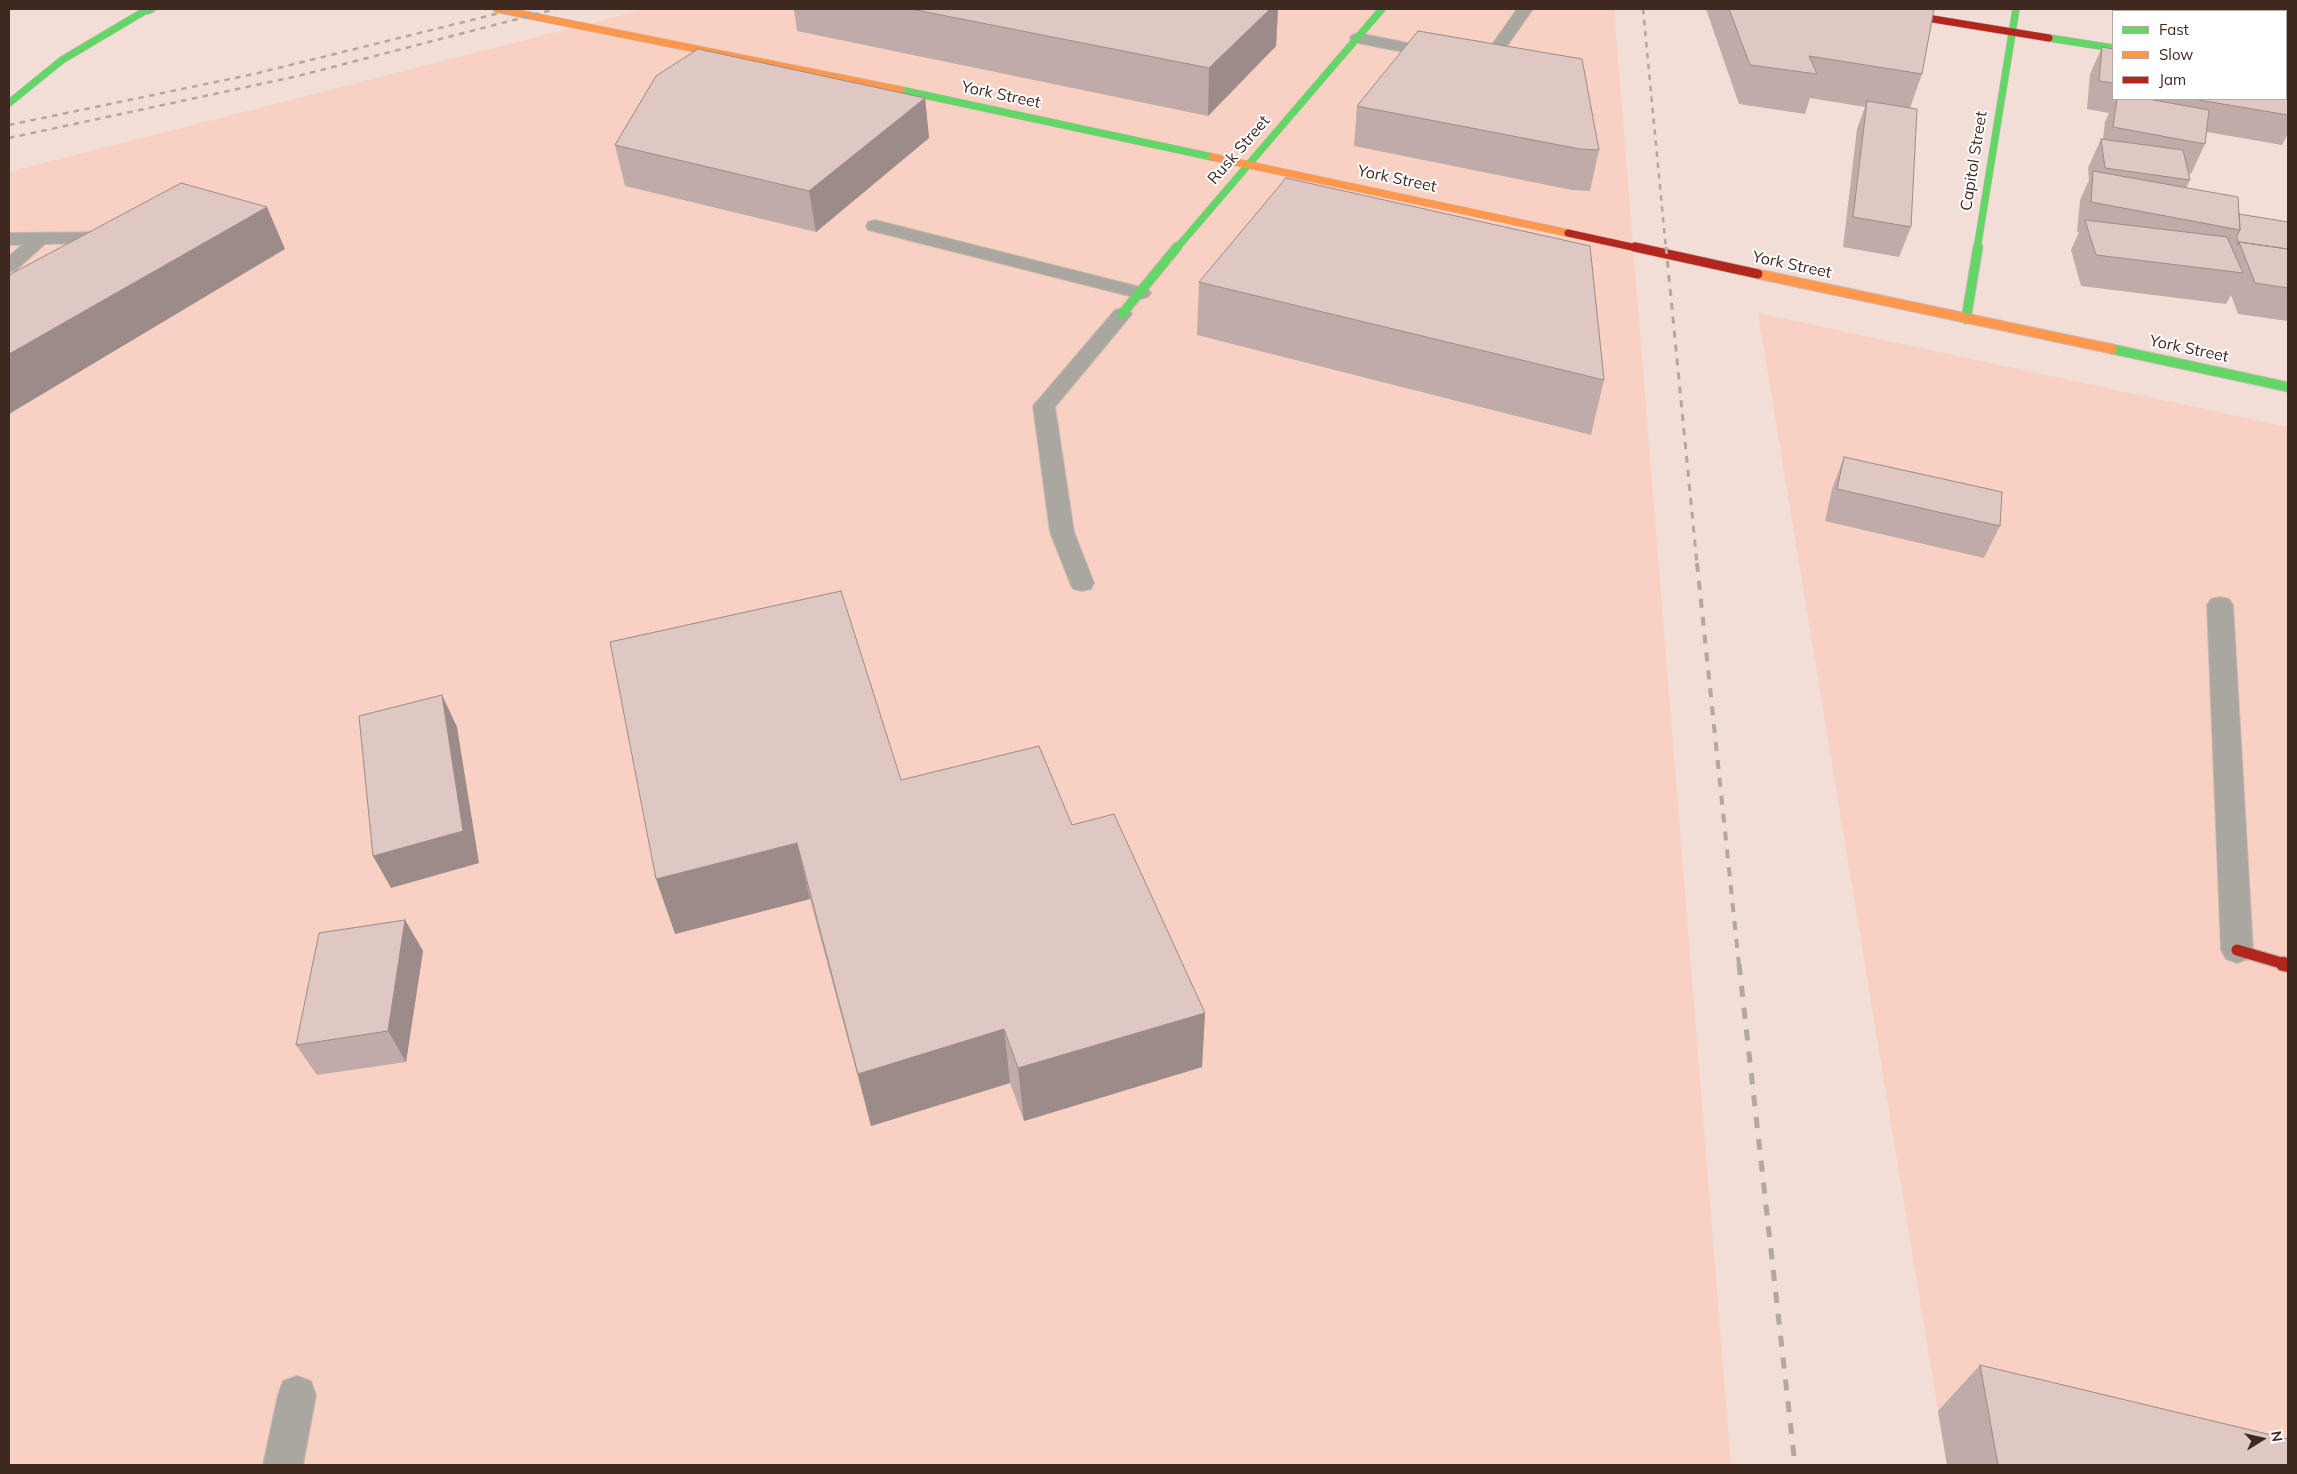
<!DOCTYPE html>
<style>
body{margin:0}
#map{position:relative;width:2297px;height:1474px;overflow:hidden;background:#f2ded6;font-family:Mulish,sans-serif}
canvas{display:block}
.frame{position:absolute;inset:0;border:10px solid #3f281f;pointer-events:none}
.legend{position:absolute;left:2112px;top:10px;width:175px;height:90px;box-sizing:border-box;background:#fff;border:1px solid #b2a9a5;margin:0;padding:6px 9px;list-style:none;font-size:15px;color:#3f281f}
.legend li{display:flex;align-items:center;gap:10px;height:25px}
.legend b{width:25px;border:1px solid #b2a9a5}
.north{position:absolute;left:2237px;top:1414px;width:50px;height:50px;-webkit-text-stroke:4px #fff;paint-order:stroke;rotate:80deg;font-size:14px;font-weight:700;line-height:20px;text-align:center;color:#3f281f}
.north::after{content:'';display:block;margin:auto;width:18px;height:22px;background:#3f281f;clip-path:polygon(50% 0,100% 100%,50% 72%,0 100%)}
</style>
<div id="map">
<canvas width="2297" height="1474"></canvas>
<div class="frame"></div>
<ul class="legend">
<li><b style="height:6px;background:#63d668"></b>Fast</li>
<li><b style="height:6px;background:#ff974d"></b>Slow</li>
<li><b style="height:6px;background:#b3261e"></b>Jam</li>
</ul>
<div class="north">N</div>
</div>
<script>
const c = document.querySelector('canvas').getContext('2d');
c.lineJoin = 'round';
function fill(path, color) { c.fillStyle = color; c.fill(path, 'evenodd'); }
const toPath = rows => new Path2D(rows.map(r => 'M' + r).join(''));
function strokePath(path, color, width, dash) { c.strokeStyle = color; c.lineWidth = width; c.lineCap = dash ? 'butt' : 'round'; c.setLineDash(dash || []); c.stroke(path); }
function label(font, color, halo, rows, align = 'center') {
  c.font = font + ' Mulish,sans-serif'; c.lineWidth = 4; c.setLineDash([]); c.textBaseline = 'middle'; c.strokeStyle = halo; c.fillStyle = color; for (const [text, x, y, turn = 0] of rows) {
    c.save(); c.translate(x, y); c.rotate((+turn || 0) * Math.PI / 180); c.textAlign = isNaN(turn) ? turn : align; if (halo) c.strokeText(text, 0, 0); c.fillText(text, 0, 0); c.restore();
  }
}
fill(toPath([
 [646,9,1614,9,1731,1465,9,1465,9,172],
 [1758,313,2288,427,2288,1465,1947,1465]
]), '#f9d1c2');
const lane = toPath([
 [139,9,156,9,153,12,148,14,142,12,139,9],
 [1517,9,1533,9,1495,63,1478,67,1358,43,1352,41,1350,38,1352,35,1358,33,1478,57,1484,56,1517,9],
 [875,220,1148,289,1151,293,1148,297,1141,299,868,230,866,226,868,222,875,220],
 [115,232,122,234,125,238,122,242,45,244,16,270,9,272,9,256,22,245,9,245,9,233,115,232],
 [1122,308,1129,310,1132,314,1055,407,1074,532,1094,583,1091,589,1082,591,1073,589,1070,583,1050,532,1033,406,1115,310,1122,308],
 [2220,597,2229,599,2233,605,2253,950,2248,959,2237,963,2226,959,2221,950,2207,605,2211,599,2220,597],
 [297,1376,311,1381,316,1395,303,1465,263,1465,278,1395,283,1381,297,1376]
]);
const fastFar1 = toPath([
 [2049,38,2113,48],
 [901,90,1212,157],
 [9,103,62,60,148,9],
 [1176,249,1382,9],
 [1977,249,2016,9]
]);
const fast = toPath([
 [1122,314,1177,247],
 [1966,319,1978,247],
 [2112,349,2288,387]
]);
const slowFar1 = toPath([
 [497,9,901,90],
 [2286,76,2288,76],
 [1212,157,1568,233]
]);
const slow = toPath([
 [1758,274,2112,349]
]);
const jamFar3 = toPath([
 [1872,9,2049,38],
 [1568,233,1641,249]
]);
const jamFar2 = toPath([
 [1635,247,1758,274]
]);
const jamFar1 = toPath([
 [2237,950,2288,965]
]);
const jam = toPath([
 [2283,964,2288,965]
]);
strokePath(lane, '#ccbab4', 2);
strokePath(fastFar1, '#ccbab4', 8);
strokePath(fast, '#ccbab4', 11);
strokePath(slowFar1, '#ccbab4', 8);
strokePath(slow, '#ccbab4', 11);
strokePath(jamFar3, '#ccbab4', 8);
strokePath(jamFar2, '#ccbab4', 11);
strokePath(jamFar1, '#ccbab4', 14);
strokePath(jam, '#ccbab4', 17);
fill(lane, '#aaa7a1');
strokePath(fastFar1, '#63d668', 7);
strokePath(fast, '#63d668', 9);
strokePath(slowFar1, '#ff974d', 7);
strokePath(slow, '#ff974d', 9);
strokePath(jamFar3, '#b3261e', 7);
strokePath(jamFar2, '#b3261e', 9);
strokePath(jamFar1, '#b3261e', 11);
strokePath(jam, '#b3261e', 14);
strokePath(toPath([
 [1643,9,1666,249],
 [9,125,254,74,516,9],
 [9,138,298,76,556,9]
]), '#b1a8a2', 2.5, [5.5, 5.5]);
strokePath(toPath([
 [1666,247,1697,564]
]), '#b1a8a2', 3, [7, 7]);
strokePath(toPath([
 [1697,563,1739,965]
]), '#b1a8a2', 4, [9, 9]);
strokePath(toPath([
 [1739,964,1795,1465]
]), '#b1a8a2', 5, [11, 11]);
fill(toPath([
 [794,9,1278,9,1276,46,1208,116,797,31],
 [1706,9,1934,9,1922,74,1910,108,1911,227,1899,257,1843,247,1857,129,1865,107,1810,98,1805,114,1739,104],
 [2222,9,2288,9,2288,46,2286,45,2286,11,2223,11],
 [2102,47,2113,49,2113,99,2286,99,2288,96,2288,133,2282,145,2207,132,2205,144,2191,174,2188,173,2190,180,2186,188,2239,214,2288,222,2288,321,2238,314,2231,295,2226,304,2081,286,2071,250,2079,232,2077,232,2080,200,2089,180,2088,168,2101,139,2103,139,2105,122,2109,113,2087,109,2090,74],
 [925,98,929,138,816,232,625,186,615,145],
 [1357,106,1599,150,1590,191,1572,190,1354,146],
 [1199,282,1604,380,1591,435,1197,335],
 [1844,457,2000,526,1984,558,1825,521,1832,489],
 [901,780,1072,825,1205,1013,1202,1067,1024,1121,1010,1083,871,1126,810,899,675,934],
 [405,920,423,951,406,1062,317,1075,296,1045],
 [1980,1365,2288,1465,1947,1465,1938,1411]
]), '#c0aba8');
fill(toPath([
 [1270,9,1278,9,1276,46,1208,116,1209,68],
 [925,98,929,138,816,232,809,191],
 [267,207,285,249,9,414,9,354],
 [442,695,457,727,479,863,391,888,373,856],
 [797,843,810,899,675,934,656,879],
 [405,920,423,951,406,1062,388,1031],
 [1205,1013,1202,1067,1024,1121,1018,1068],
 [1004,1029,1010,1083,871,1126,858,1074]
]), '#9c8b88');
const building = toPath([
 [911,9,1270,9,1209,68,911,9],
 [1729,9,1934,9,1922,74,1809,56,1817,74,1750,65,1729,9],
 [2237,9,2288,9,2288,17,2286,16,2286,11,2251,11,2237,9],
 [1418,31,1582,59,1599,150,1580,149,1357,106,1418,31],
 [2102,47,2113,49,2113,83,2099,81,2102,47],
 [698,49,925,98,809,191,615,145,656,76,698,49],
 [2286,95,2288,96,2288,115,2199,100,2199,99,2286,99,2286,95],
 [2117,99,2148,99,2209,110,2205,144,2113,127,2117,99],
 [1867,101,1917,109,1911,227,1853,217,1867,101],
 [2101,139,2183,150,2190,180,2105,168,2101,139],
 [2093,171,2238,197,2240,230,2091,202,2093,171],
 [1286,178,1590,246,1604,380,1199,282,1286,178],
 [181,183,267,207,9,354,9,275,181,183],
 [2239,214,2288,222,2288,249,2239,242,2238,245,2237,236,2240,230,2239,214],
 [2085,220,2227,237,2243,273,2096,255,2085,220],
 [2239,242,2288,249,2288,288,2255,283,2239,242],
 [1844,457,2002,492,2000,526,1837,489,1844,457],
 [841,591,901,780,1039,746,1072,825,1114,814,1205,1013,1018,1068,1004,1029,858,1074,797,843,656,879,610,642,841,591],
 [442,695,463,831,373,856,359,716,442,695],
 [405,920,388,1031,296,1045,319,933,405,920],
 [1980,1365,2288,1439,2288,1465,1998,1465,1980,1365]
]);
fill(building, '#dfc7c3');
strokePath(building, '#9c8b88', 1);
label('16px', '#3f281f', '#fff', [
 ["York Street",1001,95,12],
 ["Rusk Street",1239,150,-49],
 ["Capitol Street",1974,161,-81],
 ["York Street",1397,179,12],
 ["York Street",1792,265,12],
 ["York Street",2189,349,12]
]);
</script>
